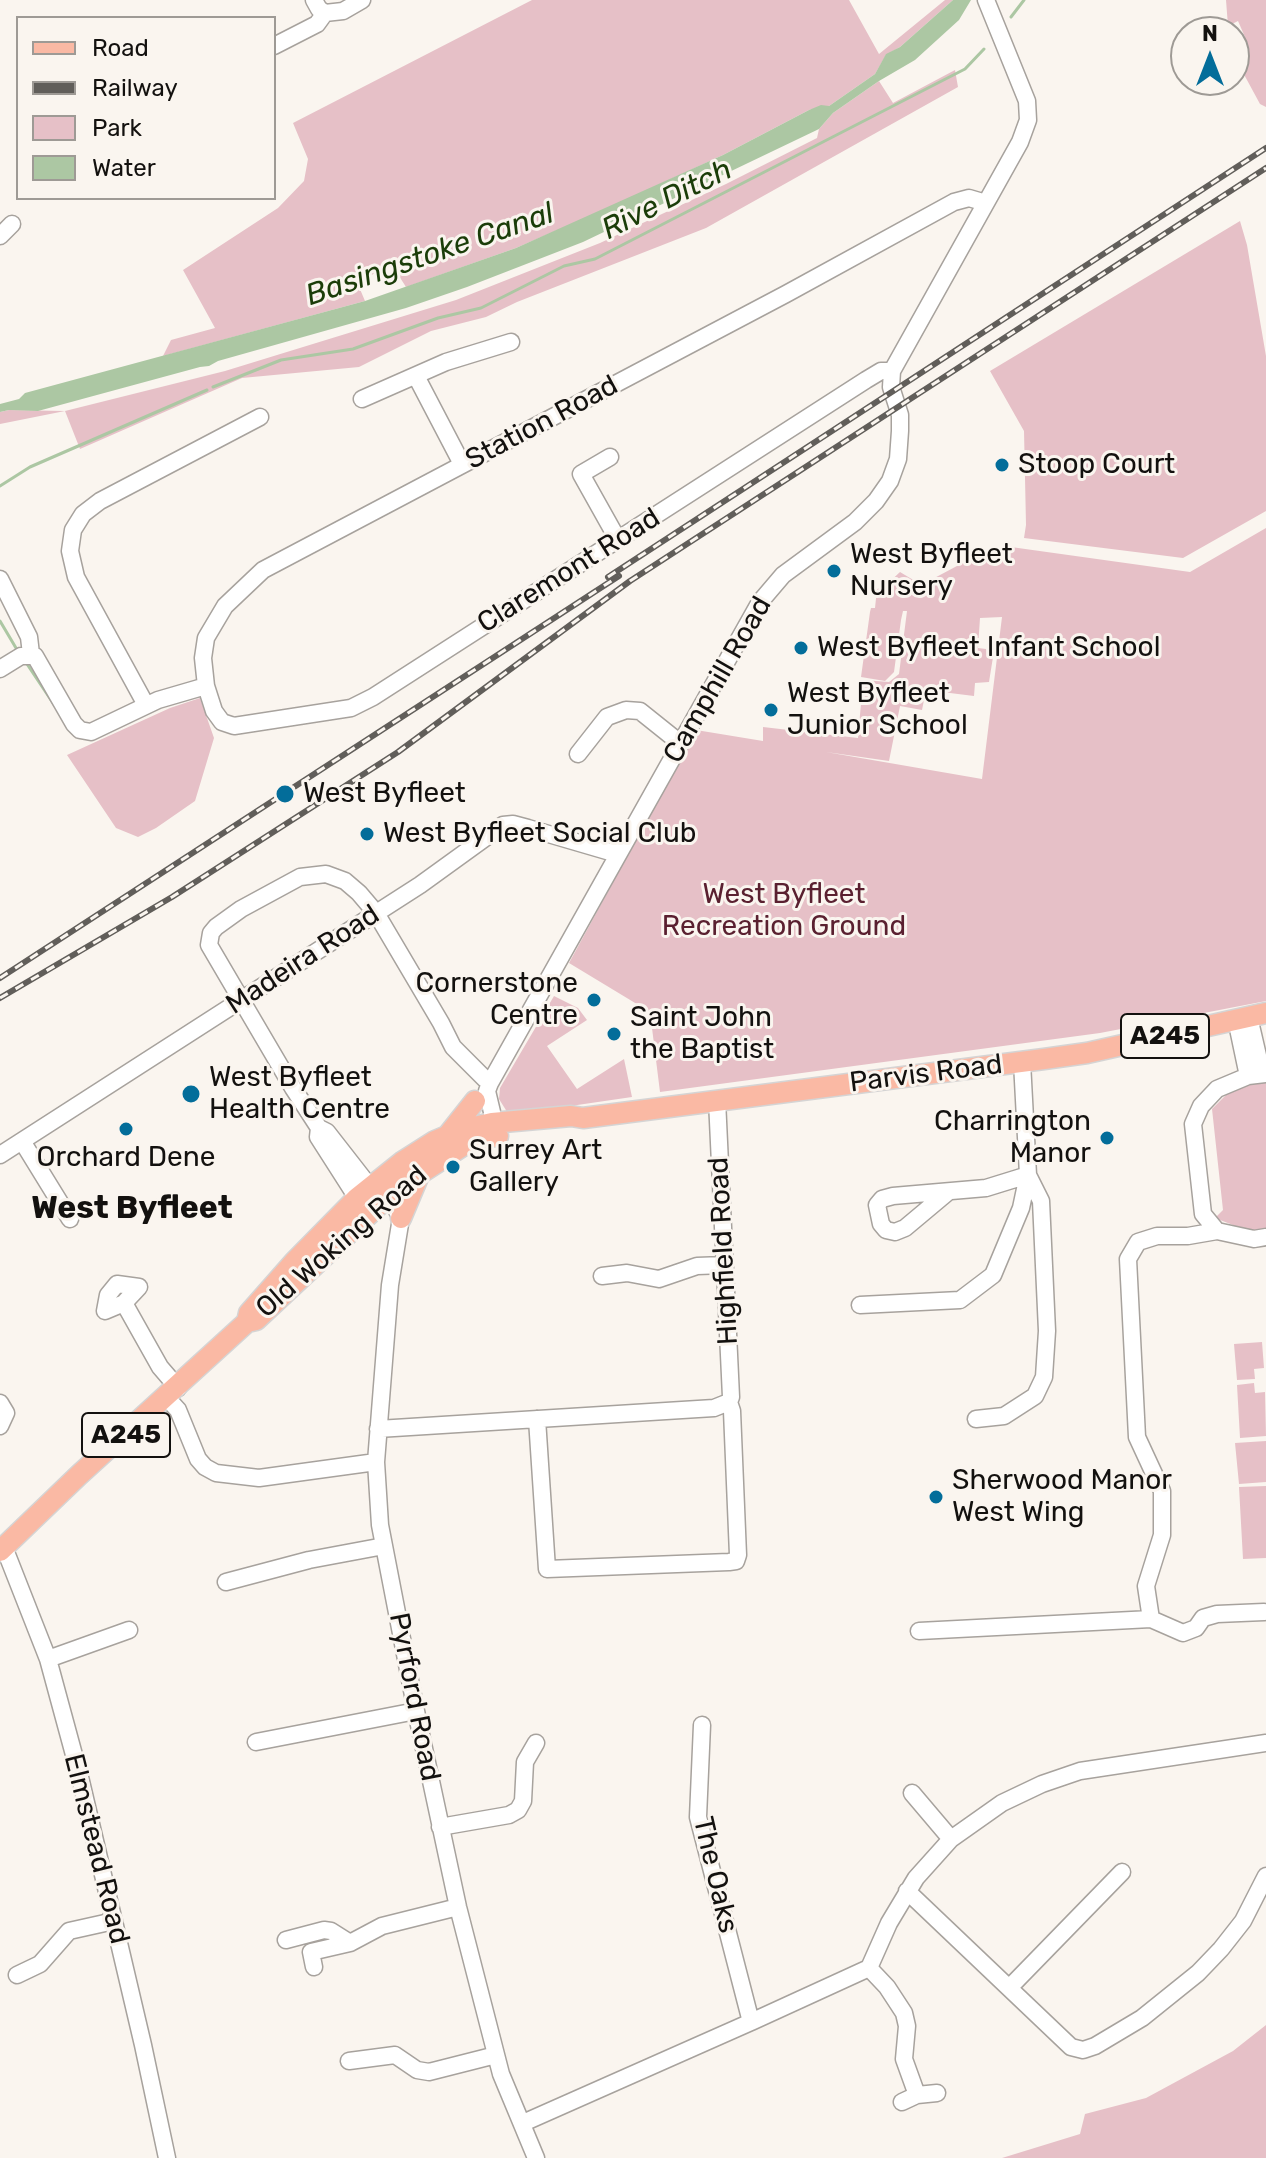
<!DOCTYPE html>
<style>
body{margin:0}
#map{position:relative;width:1266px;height:2158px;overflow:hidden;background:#faf5ef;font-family:Rubik,sans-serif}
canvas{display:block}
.legend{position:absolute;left:16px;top:16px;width:260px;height:184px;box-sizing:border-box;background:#faf5ef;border:2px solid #9e9a95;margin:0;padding:10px 14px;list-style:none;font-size:24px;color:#13110f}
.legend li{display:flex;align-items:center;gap:16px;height:40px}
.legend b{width:40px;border:2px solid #9e9a95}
.north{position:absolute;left:1170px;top:16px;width:80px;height:80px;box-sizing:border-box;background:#faf5ef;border:2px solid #9e9a95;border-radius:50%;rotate:0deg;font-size:22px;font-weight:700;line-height:32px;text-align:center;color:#13110f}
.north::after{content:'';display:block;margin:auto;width:28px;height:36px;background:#036d9a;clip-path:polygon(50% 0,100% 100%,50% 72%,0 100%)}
</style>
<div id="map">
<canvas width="1266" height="2158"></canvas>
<ul class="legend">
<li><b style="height:10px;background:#fab9a4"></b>Road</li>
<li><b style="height:10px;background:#615e5a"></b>Railway</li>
<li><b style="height:22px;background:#e6c0c7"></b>Park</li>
<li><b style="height:22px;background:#acc7a3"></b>Water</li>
</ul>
<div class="north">N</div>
</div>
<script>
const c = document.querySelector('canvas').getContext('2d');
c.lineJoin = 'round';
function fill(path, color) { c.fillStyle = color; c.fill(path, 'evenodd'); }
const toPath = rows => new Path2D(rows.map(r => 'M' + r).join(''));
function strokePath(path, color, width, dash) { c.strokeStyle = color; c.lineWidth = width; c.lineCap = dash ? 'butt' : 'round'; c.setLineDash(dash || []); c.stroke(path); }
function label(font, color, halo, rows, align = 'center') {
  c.font = font + ' Rubik,sans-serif'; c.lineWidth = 6; c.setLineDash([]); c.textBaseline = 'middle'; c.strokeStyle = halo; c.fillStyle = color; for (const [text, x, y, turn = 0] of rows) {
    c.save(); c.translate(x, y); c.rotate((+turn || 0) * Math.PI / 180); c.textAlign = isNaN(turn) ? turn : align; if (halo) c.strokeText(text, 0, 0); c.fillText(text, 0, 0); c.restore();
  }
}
fill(toPath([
 [532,0,849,0,879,54,945,0,953,0,900,47,886,55,875,74,829,106,809,110,723,155,599,212,516,248,406,287,392,265,357,282,365,301,163,356,171,340,215,328,183,270,278,208,304,181,308,159,293,123],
 [1226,0,1266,0,1266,107,1260,104,1234,56,1242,46,1245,37,1238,21,1228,26],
 [955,70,958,87,706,228,517,302,486,317,431,331,359,367,242,378,80,449,65,411,0,424,0,412,9,410,65,411,225,371,456,300,600,243,726,184,817,138,819,129,833,113,879,81,893,103],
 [1240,221,1247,245,1266,356,1266,511,1183,558,1024,538,1026,525,1024,431,990,371],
 [1266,528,1266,1001,1100,1033,660,1092,650,1012,569,963,696,730,763,741,763,727,858,738,863,680,889,682,899,674,907,611,903,611,901,620,894,672,885,681,861,677,870,612,871,608,875,608,877,589,884,587,900,572,915,581,925,583,987,550,998,552,1008,566,1011,547,1190,572],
 [1002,617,982,779,826,752,889,761,900,706,922,710,926,690,974,696,975,683,989,682,993,657,986,649,978,648,980,618],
 [200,698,214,738,195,801,156,828,138,837,116,828,67,755,170,708],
 [554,996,578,1008,587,1020,547,1046,577,1089,624,1059,632,1097,509,1115,499,1099,500,1088],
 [1266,1080,1266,1232,1256,1234,1215,1218,1223,1210,1212,1109,1229,1092,1251,1081],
 [1262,1342,1264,1368,1254,1369,1255,1379,1237,1380,1234,1344],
 [1254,1383,1255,1393,1265,1392,1266,1436,1240,1438,1237,1385],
 [1266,1441,1266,1482,1239,1484,1235,1443],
 [1266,1486,1266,1558,1243,1559,1239,1487],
 [1266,2025,1266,2158,1002,2158,1080,2134,1085,2114,1146,2098,1233,2051]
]), '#e6c0c7');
fill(toPath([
 [953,0,971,0,959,20,915,60,879,81,833,113,819,129,583,242,467,287,406,308,218,361,209,366,200,367,38,411,9,410,0,412,0,404,19,399,25,393,365,301,516,248,723,155,809,110,821,105,829,106,875,74,886,54,900,47]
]), '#acc7a3');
strokePath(toPath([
 [1011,17,1024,0],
 [213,387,281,360,353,349,438,318,481,308,564,266,595,259,965,69,984,49],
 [0,486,30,467,207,390],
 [0,621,16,648],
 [27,664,55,706]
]), '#acc7a3', 3);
const minor = toPath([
 [314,0,319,9,325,13],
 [274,46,317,24,325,13,343,11,362,0],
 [0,236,12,224],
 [892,371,881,371,866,380,373,697,351,708,234,726,222,722,214,711,206,686,203,658,206,638,225,606,263,570,786,294,954,202,969,198,986,203],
 [416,376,462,464],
 [362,399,446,362,511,342],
 [610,457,581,474,618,540],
 [0,579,29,637,31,654],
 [0,669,21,656,35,656,74,724,80,730,91,732,158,700,206,686],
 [146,705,76,577,70,551,73,530,83,514,100,501,260,417],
 [578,754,607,717,626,710,640,711,680,743],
 [1249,1017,1262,1073],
 [1236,1019,1248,1076],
 [1266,1074,1248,1076,1217,1089,1201,1106,1193,1124,1203,1214,1217,1231,1254,1239,1266,1237],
 [319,1128,318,1137,357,1198,365,1203],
 [492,1134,492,1112,487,1091,490,1083,760,602,783,575,855,522,876,501,890,481,898,459,900,431,900,415,891,387,892,371,1020,142,1028,120,1027,101,986,0],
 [22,1141,70,1219],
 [0,1155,420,885,503,825,513,824,528,828,617,854],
 [948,1192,905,1228,895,1232,886,1230,881,1224,877,1205,882,1199,893,1196,986,1188,1028,1175],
 [379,1194,366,1182,327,1132,319,1128,293,1088,209,945,211,933,216,927,241,909,300,877,326,874,345,881,359,893,376,913,441,1023,453,1047,485,1079],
 [396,1209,401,1218,390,1285,376,1462,380,1525,416,1711,458,1907,501,2074,536,2158],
 [602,1276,627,1273,659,1279,697,1266,724,1265],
 [124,1303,139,1287,117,1284,108,1295,105,1311,124,1303,160,1367,178,1388],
 [860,1305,960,1300,993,1275,1021,1208,1028,1175,1022,1062],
 [167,1398,178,1410,198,1459,205,1467,216,1473,259,1478,376,1462],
 [0,1403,6,1413,0,1426],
 [537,1419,547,1569,729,1562,736,1561,738,1555,732,1411,729,1402],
 [976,1419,1004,1416,1035,1396,1044,1377,1047,1331,1041,1201,1028,1175],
 [378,1429,714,1408,729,1402,731,1397,717,1100],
 [4,1547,48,1659,80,1777,143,2045,167,2158],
 [226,1582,309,1560,384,1546],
 [1151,1619,1183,1633,1196,1628,1203,1618,1217,1614,1264,1612],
 [919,1631,1151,1619,1146,1586,1162,1535,1162,1491,1137,1437,1128,1259,1138,1242,1157,1236,1188,1236,1217,1231],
 [48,1659,129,1630],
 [256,1742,416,1711],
 [912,1793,951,1839],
 [440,1827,509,1815,518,1810,523,1801,525,1762,536,1743],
 [907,1891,1071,2047,1083,2050,1095,2046,1142,2018,1198,1973,1221,1949,1243,1921,1266,1876],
 [286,1940,324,1930,331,1931,350,1943],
 [314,1967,311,1952,350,1943,382,1926,458,1907],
 [869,1968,889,1923,916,1878,951,1839,1002,1803,1042,1784,1080,1771,1266,1743],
 [869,1968,887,1987,904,2013,907,2026,904,2059,917,2095],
 [17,1975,40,1964,69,1931,114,1921],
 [1009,1988,1122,1872],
 [751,2022,869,1968],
 [349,2061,395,2055,417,2070,429,2072,496,2055],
 [902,2102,917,2095,937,2093],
 [523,2123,751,2022,698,1817,702,1725]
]);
const major = toPath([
 [448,1135,475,1101],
 [401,1218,419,1175],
 [247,1322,249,1313,294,1262,357,1198,402,1162,435,1141,461,1130,492,1123,571,1116,583,1118,1044,1059,1087,1053,1266,1013],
 [0,1551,79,1475,247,1322,256,1320,396,1189,464,1145,478,1139,498,1136]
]);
strokePath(minor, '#a7a29d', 19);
strokePath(major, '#d5d4d4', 23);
strokePath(minor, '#fff', 16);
strokePath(major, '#fab9a4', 20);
const rail = toPath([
 [608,577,1266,148],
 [0,978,619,576],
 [0,998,172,897,398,752,630,581,1266,168]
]);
strokePath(rail, '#615e5a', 6);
strokePath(rail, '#faf5ef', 3, [9]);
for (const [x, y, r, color] of [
 [1002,465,8,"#036d9a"],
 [834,571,8,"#036d9a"],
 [801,648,8,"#036d9a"],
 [771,710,8,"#036d9a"],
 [285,794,10,"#036d9a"],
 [367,834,8,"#036d9a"],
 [594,1000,8,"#036d9a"],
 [614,1034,8,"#036d9a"],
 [191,1094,10,"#036d9a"],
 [126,1129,8,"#036d9a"],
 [1107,1138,8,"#036d9a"],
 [453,1167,8,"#036d9a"],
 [936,1497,8,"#036d9a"]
]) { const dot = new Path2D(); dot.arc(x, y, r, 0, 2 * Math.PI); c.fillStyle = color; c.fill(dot); strokePath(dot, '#faf5ef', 3); }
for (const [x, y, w] of [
 [1165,1036,88],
 [126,1435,88]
]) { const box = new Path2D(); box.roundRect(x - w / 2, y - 22, w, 44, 6); c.fillStyle = '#faf5ef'; c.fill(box); strokePath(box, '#13110f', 2); }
label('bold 26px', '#13110f', null, [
 ["A245",1165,1036],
 ["A245",126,1435]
]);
label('28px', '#13110f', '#faf5ef', [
 ["Station Road",542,423,-28],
 ["Claremont Road",569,571,-32],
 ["Camphill Road",718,680,-60],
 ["Madeira Road",303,960,-33],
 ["Parvis Road",926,1074,-7],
 ["Old Woking Road",342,1242,-41],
 ["Highfield Road",724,1251,-93],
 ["Pyrford Road",414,1697,79],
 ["Elmstead Road",96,1849,76],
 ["The Oaks",715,1875,77]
]);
label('28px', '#13110f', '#faf5ef', [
 ["Stoop Court",1018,465],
 ["West Byfleet",850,555],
 ["Nursery",850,587],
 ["West Byfleet Infant School",817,648],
 ["West Byfleet",787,694],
 ["Junior School",787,726],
 ["West Byfleet",303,794],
 ["West Byfleet Social Club",383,834],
 ["Cornerstone",578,984,"right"],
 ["Centre",578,1016,"right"],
 ["Saint John",630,1018],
 ["the Baptist",630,1050],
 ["West Byfleet",209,1078],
 ["Health Centre",209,1110],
 ["Charrington",1091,1122,"right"],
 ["Manor",1091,1154,"right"],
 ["Surrey Art",469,1151],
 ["Gallery",469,1183],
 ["Orchard Dene",126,1158,"center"],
 ["Sherwood Manor",952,1481],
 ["West Wing",952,1513]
], 'left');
label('28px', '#5a2030', '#faf5ef', [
 ["West Byfleet",784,895],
 ["Recreation Ground",784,927]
]);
label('italic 30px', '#1b3d09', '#faf5ef', [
 ["Rive Ditch",667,200,-27],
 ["Basingstoke Canal",430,255,-19]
]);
label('bold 32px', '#13110f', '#faf5ef', [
 ["West Byfleet",132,1209]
]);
</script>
